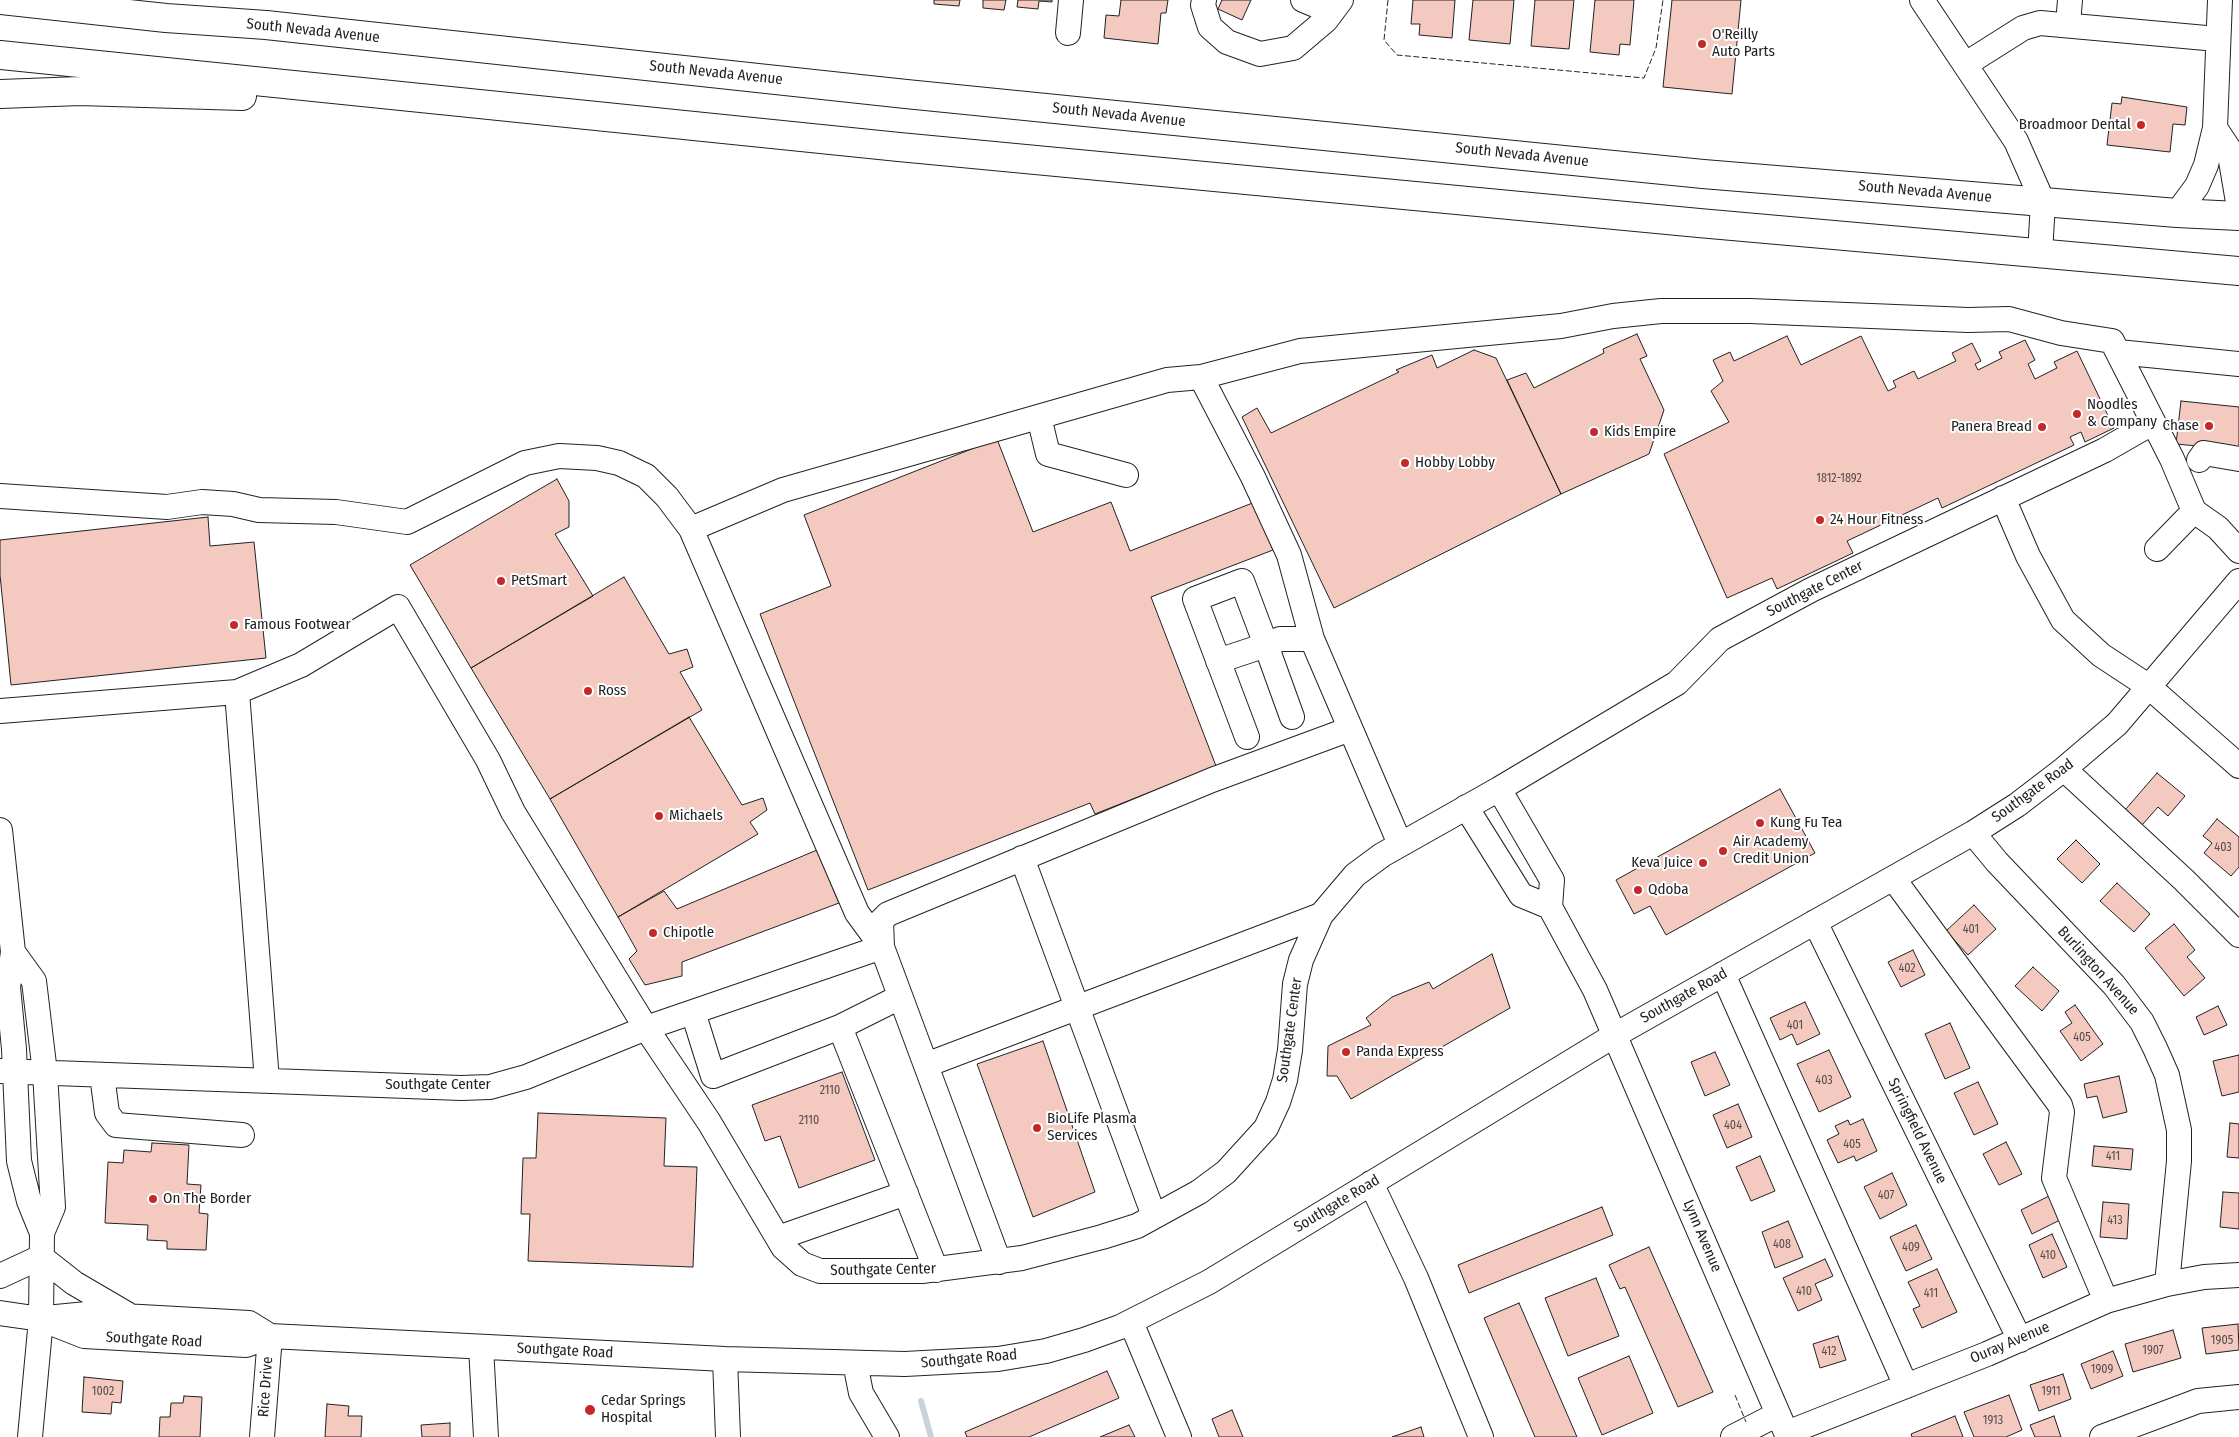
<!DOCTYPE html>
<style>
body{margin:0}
canvas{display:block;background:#fff}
</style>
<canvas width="2239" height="1437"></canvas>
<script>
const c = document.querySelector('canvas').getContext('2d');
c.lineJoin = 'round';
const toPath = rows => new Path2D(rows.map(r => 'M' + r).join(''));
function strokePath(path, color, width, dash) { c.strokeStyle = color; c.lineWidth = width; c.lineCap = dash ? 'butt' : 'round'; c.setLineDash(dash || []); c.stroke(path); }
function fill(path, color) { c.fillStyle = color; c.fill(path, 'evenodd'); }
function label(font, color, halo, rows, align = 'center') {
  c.font = font + ' "Fira Sans Condensed",sans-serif'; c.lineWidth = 4; c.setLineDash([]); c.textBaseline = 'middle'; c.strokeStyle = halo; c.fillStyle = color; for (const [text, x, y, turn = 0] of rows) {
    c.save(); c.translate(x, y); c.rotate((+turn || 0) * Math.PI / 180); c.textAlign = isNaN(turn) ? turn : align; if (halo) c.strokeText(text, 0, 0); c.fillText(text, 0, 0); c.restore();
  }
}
strokePath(toPath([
 [921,1401,931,1437]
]), '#c7d3dd', 6);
const building = toPath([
 [934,0,960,0,959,6,934,4,934,0],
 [983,0,1006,0,1004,10,983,8,983,0],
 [1018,0,1052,0,1052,2,1039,1,1038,9,1017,7,1018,0],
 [1121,0,1168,0,1166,13,1161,13,1158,44,1104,38,1106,15,1119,16,1121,0],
 [1222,0,1251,0,1242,20,1218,9,1222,0],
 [1413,0,1455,0,1452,38,1419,35,1420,24,1411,24,1413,0],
 [1473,0,1514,0,1510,44,1469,40,1473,0],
 [1535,0,1574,0,1569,49,1531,46,1535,0],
 [1595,0,1634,0,1630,45,1620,44,1619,55,1590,52,1595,0],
 [1672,0,1741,0,1732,94,1663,87,1672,0],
 [2122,97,2187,107,2185,125,2173,124,2170,152,2107,145,2112,103,2121,104,2122,97],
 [1637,334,1647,356,1640,359,1664,410,1649,454,1561,494,1507,380,1526,373,1534,388,1604,353,1603,349,1637,334],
 [1787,336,1801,365,1861,336,1888,391,1896,387,1893,381,1914,371,1918,379,1956,361,1952,353,1972,343,1981,361,1975,364,1978,370,2002,358,1999,352,2025,340,2035,360,2028,364,2035,379,2057,368,2054,362,2077,351,2114,428,2085,442,2081,432,2070,437,2074,445,1942,508,1938,498,1847,541,1853,553,1777,589,1772,578,1727,598,1664,454,1729,422,1711,391,1723,381,1713,360,1730,352,1734,361,1787,336],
 [1474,350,1496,358,1561,494,1334,608,1242,417,1257,408,1271,433,1399,372,1396,370,1432,355,1437,368,1474,350],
 [2181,401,2239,407,2239,450,2176,444,2181,401],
 [997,439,1033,532,1111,502,1130,551,1255,502,1273,550,1151,597,1216,766,1095,814,1090,803,868,890,760,614,831,586,804,515,997,439],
 [557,479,569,501,569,527,555,534,593,596,471,668,410,565,557,479],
 [208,517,210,546,254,542,266,658,11,685,0,575,0,540,208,517],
 [624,577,669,654,687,649,693,667,680,672,702,710,550,799,471,668,624,577],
 [689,717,742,805,763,798,767,810,750,822,758,834,618,917,550,799,689,717],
 [2157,773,2185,796,2168,816,2158,807,2142,825,2125,810,2157,773],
 [1780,789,1815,853,1666,935,1650,906,1634,914,1616,880,1780,789],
 [2217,819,2239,837,2239,867,2231,876,2204,853,2212,843,2203,836,2217,819],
 [2076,840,2100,864,2082,883,2057,859,2076,840],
 [817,850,839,903,682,962,682,976,645,985,629,959,637,951,618,917,664,891,677,909,817,850],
 [2117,883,2150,914,2134,932,2100,901,2117,883],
 [1974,905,1996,929,1968,955,1946,931,1974,905],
 [2174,924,2195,950,2187,957,2205,978,2184,996,2145,948,2174,924],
 [1913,950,1925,975,1901,987,1888,962,1913,950],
 [1492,954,1510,1008,1351,1099,1337,1076,1327,1076,1328,1046,1371,1025,1366,1018,1392,997,1429,982,1433,989,1492,954],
 [2033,967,2059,991,2042,1011,2015,986,2033,967],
 [1805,1002,1820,1034,1797,1045,1792,1034,1780,1040,1770,1018,1805,1002],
 [2075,1005,2103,1044,2081,1061,2060,1031,2072,1023,2065,1012,2075,1005],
 [2218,1006,2227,1025,2204,1035,2196,1017,2218,1006],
 [1950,1023,1970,1068,1945,1079,1925,1034,1950,1023],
 [1043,1041,1095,1192,1033,1217,977,1064,1043,1041],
 [1829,1050,1851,1097,1819,1112,1797,1064,1829,1050],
 [1715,1052,1730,1085,1705,1096,1691,1062,1715,1052],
 [2239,1055,2239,1092,2222,1096,2213,1061,2239,1055],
 [842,1072,875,1160,799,1188,780,1136,765,1141,752,1105,842,1072],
 [2119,1076,2127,1112,2103,1118,2097,1096,2087,1098,2084,1084,2119,1076],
 [1978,1082,1998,1124,1974,1135,1954,1093,1978,1082],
 [1738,1104,1752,1137,1727,1148,1713,1115,1738,1104],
 [538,1113,666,1118,664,1166,697,1167,693,1267,528,1261,530,1214,521,1214,523,1158,536,1158,538,1113],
 [1863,1119,1877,1151,1856,1161,1854,1156,1838,1163,1827,1140,1839,1134,1835,1126,1848,1120,1850,1125,1863,1119],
 [2230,1123,2239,1124,2239,1158,2227,1157,2230,1123],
 [2006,1142,2022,1174,1999,1185,1983,1154,2006,1142],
 [152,1143,189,1145,187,1184,201,1185,199,1213,208,1214,206,1250,167,1249,167,1241,147,1240,148,1225,105,1223,108,1162,123,1163,124,1150,151,1152,152,1143],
 [2094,1146,2133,1149,2131,1170,2092,1166,2094,1146],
 [1760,1156,1775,1191,1751,1201,1736,1167,1760,1156],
 [1892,1173,1907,1205,1880,1219,1864,1187,1892,1173],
 [2223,1192,2239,1193,2239,1229,2220,1227,2223,1192],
 [2049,1196,2060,1220,2032,1234,2021,1210,2049,1196],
 [2103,1202,2129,1204,2127,1239,2100,1237,2103,1202],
 [1602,1207,1613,1235,1469,1293,1458,1265,1602,1207],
 [1788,1221,1803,1257,1775,1268,1762,1232,1788,1221],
 [1916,1225,1932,1259,1906,1271,1890,1237,1916,1225],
 [2052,1234,2067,1267,2043,1278,2029,1245,2052,1234],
 [1649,1247,1713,1392,1678,1407,1625,1287,1620,1289,1609,1265,1649,1247],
 [1825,1259,1833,1276,1815,1284,1822,1300,1798,1311,1783,1278,1825,1259],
 [1937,1269,1957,1312,1922,1328,1913,1309,1920,1306,1908,1282,1937,1269],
 [1596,1278,1619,1336,1568,1356,1545,1298,1596,1278],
 [1519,1303,1577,1437,1535,1437,1484,1318,1519,1303],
 [2238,1324,2239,1350,2206,1354,2202,1328,2238,1324],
 [2173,1330,2181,1358,2133,1372,2125,1344,2173,1330],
 [1838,1336,1846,1360,1820,1368,1813,1344,1838,1336],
 [2113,1351,2123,1376,2091,1389,2081,1364,2113,1351],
 [1629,1356,1653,1413,1602,1435,1578,1378,1629,1356],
 [1107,1371,1119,1398,1029,1437,967,1437,965,1432,1107,1371],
 [2063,1374,2071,1399,2039,1411,2030,1385,2063,1374],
 [84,1377,123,1381,121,1403,112,1402,111,1414,82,1412,84,1377],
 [2009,1395,2022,1430,2006,1437,1974,1437,1964,1412,2009,1395],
 [184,1396,202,1397,200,1437,159,1437,160,1417,170,1417,171,1403,183,1403,184,1396],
 [327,1404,349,1406,348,1416,362,1416,361,1437,325,1437,327,1404],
 [1232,1410,1243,1437,1219,1437,1212,1419,1232,1410],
 [1955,1416,1963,1437,1912,1437,1911,1434,1955,1416],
 [2054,1416,2061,1437,2035,1437,2030,1425,2054,1416],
 [450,1423,450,1437,422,1437,421,1425,450,1423],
 [1129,1425,1135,1437,1100,1437,1129,1425],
 [1421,1427,1424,1437,1392,1437,1421,1427]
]);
fill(building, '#f3c9c0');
strokePath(building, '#222', 1);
const minor = toPath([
 [1204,0,1203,5,1210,27,1227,42,1260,54,1293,48,1326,20,1341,0],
 [1303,0,1332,12],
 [1922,0,2016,141,2043,202,2040,254],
 [2068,24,2070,0],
 [1068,33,1071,0],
 [1966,64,2023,28,2040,23,2217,39],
 [2215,128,2229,149,2239,208],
 [2177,213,2197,186,2206,165,2215,128,2220,0],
 [2118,352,2239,364],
 [1039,417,1048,454,1126,475],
 [2199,460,2204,453,2239,459],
 [0,496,167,507,202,502,233,504,259,510,336,512,407,522,525,463,559,456,597,458,619,463,646,476,667,497,691,529],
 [2003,498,2028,556,2063,620,2101,655,2148,686,2239,766],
 [2157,549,2194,511],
 [1218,661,1266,645,1292,717],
 [237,692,267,1081],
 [0,711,237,692,301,665,398,607,488,760,513,812,646,1028,882,947],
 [1247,737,1195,599,1242,581,1266,645,1280,639,1312,639],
 [2064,769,2184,880,2239,935],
 [1499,789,1552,880,1550,907,1595,990,1788,1437],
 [1466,807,1521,895,1550,907],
 [0,830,13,952,8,987,14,1049,19,1161,29,1201,42,1233,41,1319,30,1437],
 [1973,833,1997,862,2114,985,2142,1022,2155,1048,2167,1075,2179,1130,2179,1161,2167,1284],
 [1400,844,1312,639,1289,555,1253,477,1201,377,1300,351,1561,326,1613,316,1661,311,1750,311,1968,320,2009,319,2061,333,2112,341,2172,459,2194,511,2218,528,2239,551],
 [1022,858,1154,1216],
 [1893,878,2060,1105,2062,1112,2054,1178,2106,1301],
 [1815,922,2020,1340],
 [882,947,881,921,888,914,1212,780,1350,729],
 [13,952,34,981,45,1073,53,1207,42,1233],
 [1723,974,1906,1386],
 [693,1012,713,1076,840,1027,936,1270],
 [840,1027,900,997],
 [926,1065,1321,915],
 [0,1071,461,1088,490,1087,526,1077,646,1028,709,1122,783,1247,802,1264,820,1271,922,1271,1022,1258,1102,1237,1137,1226,1199,1192,1226,1172,1266,1128,1278,1102,1285,1080,1290,1050,1295,984,1301,960,1321,915,1355,875,1382,855,1499,789,1677,683,1720,639,1811,590,2105,450,2152,423],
 [102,1075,107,1113,116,1125,242,1135],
 [1371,1183,1416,1278,1481,1437],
 [778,1238,906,1193],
 [999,1262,882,947,857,913,691,529,783,490,1167,380,1201,377],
 [0,1276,41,1257,74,1283,127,1314],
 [0,1313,41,1319,84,1336,246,1345,270,1336,725,1359,905,1364,998,1359,1046,1351,1084,1340,1120,1327,1209,1282,1615,1035,1973,833,2017,805,2064,769,2117,724,2239,581],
 [46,1318,87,1314,249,1323,270,1336],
 [1131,1322,1179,1437],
 [481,1347,486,1437],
 [725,1359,728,1437],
 [855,1363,861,1393,887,1437],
 [1787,1433,1987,1354,2106,1301,2167,1284,2204,1277,2239,1275],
 [262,1437,270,1336],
 [1733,1437,1778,1414],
 [2102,1437,2198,1401,2239,1397]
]);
const highway = toPath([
 [0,0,166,18,266,25,906,94,1703,174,2177,213,2239,216],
 [0,55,899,147,1699,223,2239,271],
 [0,94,80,91,242,96]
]);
strokePath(minor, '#222', 26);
strokePath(highway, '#222', 30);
strokePath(minor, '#fff', 24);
strokePath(highway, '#fff', 28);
strokePath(toPath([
 [1388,0,1384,40,1397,55,1644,78,1656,48,1663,0],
 [1735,1395,1746,1422]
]), '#222', 1, [6, 2.5]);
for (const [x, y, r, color] of [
 [1702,44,5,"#c62828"],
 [2141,125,5,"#c62828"],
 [2077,414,5,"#c62828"],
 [2209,426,5,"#c62828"],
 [2042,427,5,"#c62828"],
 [1594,432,5,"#c62828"],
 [1405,463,5,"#c62828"],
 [1820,520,5,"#c62828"],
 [501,581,5,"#c62828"],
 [234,625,5,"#c62828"],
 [588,691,5,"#c62828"],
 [659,816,5,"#c62828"],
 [1760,823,5,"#c62828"],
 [1723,851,5,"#c62828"],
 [1703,863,5,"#c62828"],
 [1638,890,5,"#c62828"],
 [653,933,5,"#c62828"],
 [1346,1052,5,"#c62828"],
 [1037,1128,5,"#c62828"],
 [153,1199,5,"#c62828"],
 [590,1410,6,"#c62828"]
]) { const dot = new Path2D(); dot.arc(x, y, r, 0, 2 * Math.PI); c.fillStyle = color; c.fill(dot); strokePath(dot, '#fff', 2); }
label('12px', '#564c4a', null, [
 ["1812-1892",1839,479],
 ["403",2223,848],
 ["401",1971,930],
 ["402",1907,969],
 ["401",1795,1026],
 ["405",2082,1038],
 ["403",1824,1081],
 ["2110",830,1091],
 ["2110",809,1121],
 ["404",1733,1126],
 ["405",1852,1145],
 ["411",2113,1157],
 ["407",1886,1196],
 ["413",2115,1221],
 ["408",1782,1245],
 ["409",1911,1248],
 ["410",2048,1256],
 ["410",1804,1292],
 ["411",1931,1294],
 ["1905",2222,1341],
 ["1907",2153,1351],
 ["412",1829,1352],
 ["1909",2102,1370],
 ["1002",103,1392],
 ["1911",2051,1392],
 ["1913",1993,1421]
]);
label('15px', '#222', '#fff', [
 ["South Nevada Avenue",313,31,6],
 ["South Nevada Avenue",716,73,6],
 ["South Nevada Avenue",1119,115,6],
 ["South Nevada Avenue",1522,155,6],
 ["South Nevada Avenue",1925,192,5],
 ["Southgate Center",1815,589,-27],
 ["Southgate Road",2033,791,-36],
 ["Burlington Avenue",2098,971,48],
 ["Southgate Road",1684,996,-29],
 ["Southgate Center",1290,1030,-82],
 ["Southgate Center",438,1085],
 ["Springfield Avenue",1917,1131,64],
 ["Southgate Road",1337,1204,-31],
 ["Lynn Avenue",1702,1236,67],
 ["Southgate Center",883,1270,-1],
 ["Southgate Road",154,1340,3],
 ["Ouray Avenue",2010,1343,-23],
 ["Southgate Road",565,1351,3],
 ["Southgate Road",969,1359,-5],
 ["Rice Drive",266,1387,-86]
]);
label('15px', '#222', '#fff', [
 ["O'Reilly",1712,35],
 ["Auto Parts",1712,52],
 ["Broadmoor Dental",2131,125,"right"],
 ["Noodles",2087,405],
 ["& Company",2087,422],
 ["Chase",2199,426,"right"],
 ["Panera Bread",2032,427,"right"],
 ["Kids Empire",1604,432],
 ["Hobby Lobby",1415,463],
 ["24 Hour Fitness",1830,520],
 ["PetSmart",511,581],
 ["Famous Footwear",244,625],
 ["Ross",598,691],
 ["Michaels",669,816],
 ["Kung Fu Tea",1770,823],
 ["Air Academy",1733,842],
 ["Credit Union",1733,859],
 ["Keva Juice",1693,863,"right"],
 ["Qdoba",1648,890],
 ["Chipotle",663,933],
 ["Panda Express",1356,1052],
 ["BioLife Plasma",1047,1119],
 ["Services",1047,1136],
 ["On The Border",163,1199],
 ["Cedar Springs",601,1401],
 ["Hospital",601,1418]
], 'left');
</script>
